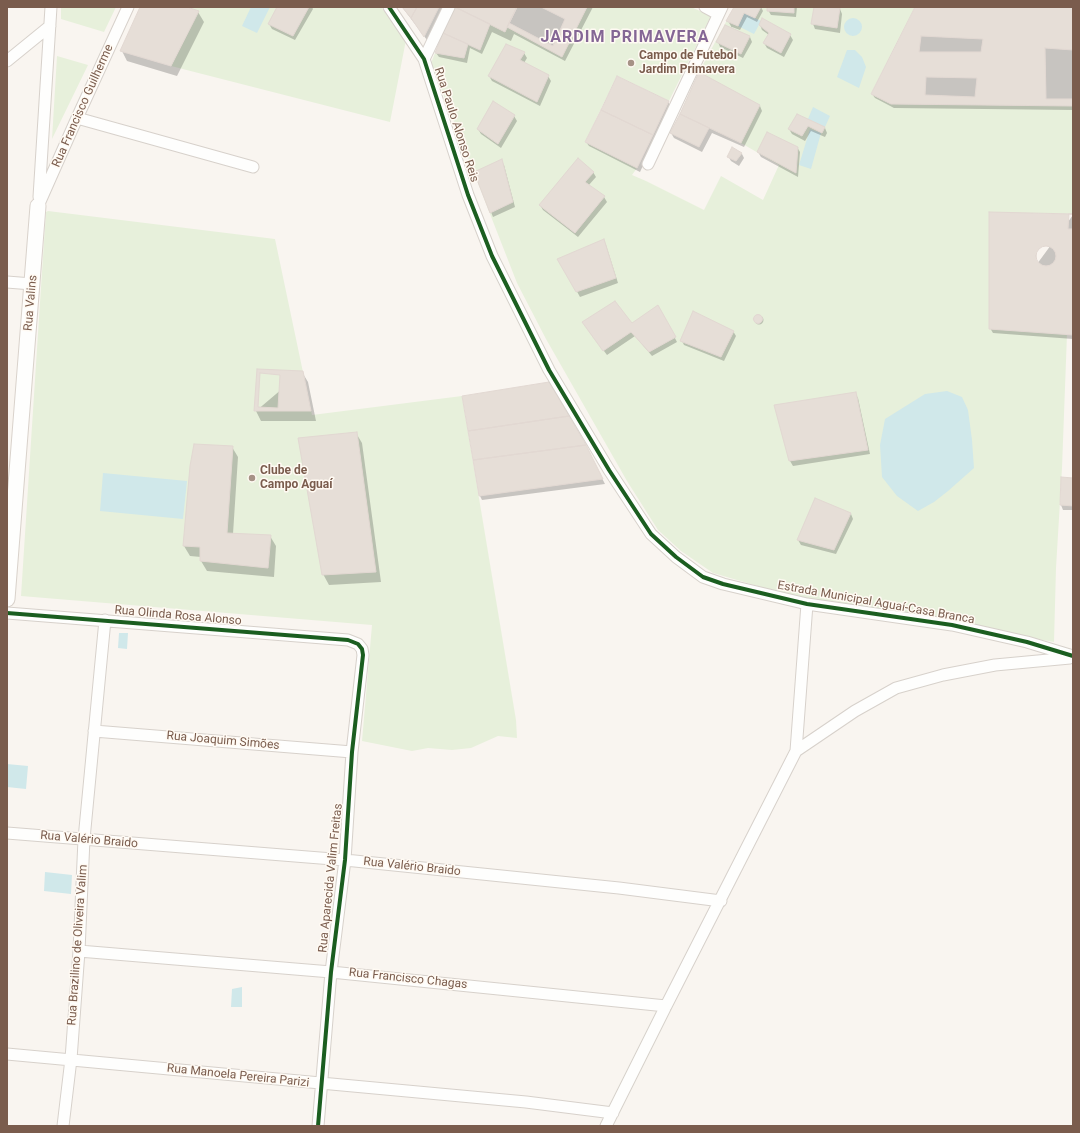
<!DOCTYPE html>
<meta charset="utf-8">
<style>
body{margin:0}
#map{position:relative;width:1080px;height:1133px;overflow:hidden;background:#f9f5f0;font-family:Roboto,sans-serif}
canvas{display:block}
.frame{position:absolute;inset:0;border:8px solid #7a5c4d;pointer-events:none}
</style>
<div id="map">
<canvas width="1080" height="1133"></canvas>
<div class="frame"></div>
</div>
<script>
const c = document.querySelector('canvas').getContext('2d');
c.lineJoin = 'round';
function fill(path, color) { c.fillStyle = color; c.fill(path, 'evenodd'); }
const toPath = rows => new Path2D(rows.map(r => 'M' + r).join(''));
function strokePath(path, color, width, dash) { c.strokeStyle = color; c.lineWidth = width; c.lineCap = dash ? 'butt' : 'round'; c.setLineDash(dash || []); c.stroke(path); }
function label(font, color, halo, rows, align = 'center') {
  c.font = font + ' Roboto,sans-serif'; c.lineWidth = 3; c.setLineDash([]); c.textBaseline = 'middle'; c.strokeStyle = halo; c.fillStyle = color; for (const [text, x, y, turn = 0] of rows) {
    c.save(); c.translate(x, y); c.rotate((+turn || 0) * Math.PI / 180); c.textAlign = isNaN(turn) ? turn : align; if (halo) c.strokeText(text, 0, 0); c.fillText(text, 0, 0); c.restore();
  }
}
fill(toPath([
 [61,7,116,7,104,32,61,19],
 [187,7,381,7,406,40,390,122,171,66,198,11],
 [587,7,691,7,711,16,669,101,617,76,585,142,637,168,632,175,646,181,704,210,721,176,763,200,779,165,741,143,680,114,699,72,734,7,915,7,871,94,891,104,1073,106,1073,214,989,213,989,329,1067,334,1062,468,1056,568,1054,642,803,599,761,587,713,573,681,551,658,530,627,481,546,339,517,283,431,63,435,53,464,58,468,44,480,49,490,24,507,27,562,56],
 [57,56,88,65,52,139],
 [48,211,275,239,312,415,462,396,516,720,517,738,498,736,471,748,452,750,428,748,412,751,362,741,372,625,21,596,41,287,46,212]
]), '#e7f0db');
fill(toPath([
 [251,7,270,7,257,33,242,26],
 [744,13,761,21,754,34,738,26],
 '844 27a9 9 0 1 1 18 0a9 9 0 1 1-18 0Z',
 [847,50,855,50,862,57,866,67,859,88,837,77],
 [813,107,830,116,825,127,808,119],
 [810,129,821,133,811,169,799,165],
 [947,391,962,397,968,410,972,440,974,468,948,491,934,502,918,511,897,496,882,477,880,445,885,419,925,394],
 [103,473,187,481,183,519,100,511],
 [119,633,128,633,127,649,118,648],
 [7,764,28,766,26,789,7,787],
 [45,872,72,875,71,894,44,891],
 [242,987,242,1007,231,1007,232,989]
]), '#d0e8ea');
fill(toPath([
 [141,7,185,7,198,12,204,22,177,76,127,61,122,51],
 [279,7,312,7,313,9,295,40,272,29,269,24],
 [402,7,444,7,427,40],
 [456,7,593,7,565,61,514,34,511,41,492,32,482,54,470,48,467,63,439,57,436,53],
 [735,7,761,7,763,11,757,22,747,17,740,30,732,27,732,28,728,21],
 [768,7,797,7,796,17,771,15,768,10],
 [815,7,830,7,840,9,842,14,840,33,815,29,813,24],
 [916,7,1073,7,1073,110,894,108,875,98,872,94],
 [760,25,790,35,793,40,784,57,767,48,764,43,769,35,762,30],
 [750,37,752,42,743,58,720,47,718,42],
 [524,53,527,58,524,63,548,76,551,81,540,106,492,81,489,76],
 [700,74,760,106,762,111,744,147,712,133,702,152,674,138,671,133],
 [668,102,671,106,640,172,589,146,586,142],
 [797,115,825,128,827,133,825,137,811,131,805,141,792,134,789,129],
 [514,116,517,121,501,148,481,134,478,129],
 [797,147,800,152,798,177,761,157,758,152],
 [742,154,744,158,739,166,731,161,728,156],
 [501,160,504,165,515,207,493,217,491,212],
 [593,172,596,177,588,186,604,197,607,202,578,237,543,210,540,205],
 [1073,215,1073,339,993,333,990,328],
 [604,240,606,245,618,283,580,297,559,259],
 [658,306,677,342,652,356,635,336,607,355,586,327,632,325],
 '754.5 320a4.5 4.5 0 1 1 9 0a4.5 4.5 0 1 1-9 0Z',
 [733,331,736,336,724,361,684,345,682,341],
 [302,372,308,382,316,421,261,421,256,411],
 [855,393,858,398,870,454,793,466,790,461],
 [356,433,362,443,381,582,329,585,323,574],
 [232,447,238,457,233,534,270,536,276,546,274,577,207,571,201,561,201,557,190,556,184,546],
 [588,451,605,484,482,500,480,496],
 [1073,479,1073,510,1063,510,1061,505],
 [815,499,851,514,853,519,836,554,801,545,798,540]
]), '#0003');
const building = toPath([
 [140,7,187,7,199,11,171,66,120,51,140,7],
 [277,7,309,7,293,36,268,24,277,7],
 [402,7,417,7,411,18,402,7],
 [417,7,439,7,424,37,411,18,417,7],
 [455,7,517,7,505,32,455,7],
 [455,7,490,24,480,50,443,33,455,7],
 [517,7,587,7,562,57,507,27,517,7],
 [517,7,541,7,565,19,553,46,509,23,517,7],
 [734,7,761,7,755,18,744,13,738,26,726,21,734,7],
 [767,7,794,7,794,13,767,11,767,7],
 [814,7,840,8,837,28,811,24,814,7],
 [915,7,1073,7,1073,106,891,104,871,94,915,7],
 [762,18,791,34,781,53,763,43,769,33,759,25,762,18],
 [725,25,750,36,741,54,716,42,725,25],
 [443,33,468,44,464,58,435,53,443,33],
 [921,36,983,39,981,52,919,52,921,36],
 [506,44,525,52,520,60,549,75,537,102,488,76,506,44],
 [1045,48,1073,50,1073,99,1046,99,1045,48],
 [699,72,760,105,741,143,680,114,699,72],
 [617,76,669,101,653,135,601,110,617,76],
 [926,77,977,78,975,97,925,95,926,77],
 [493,101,515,115,498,144,477,129,493,101],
 [601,110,653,135,637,168,585,142,601,110],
 [680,114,709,128,699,147,670,133,680,114],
 [797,114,825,127,822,133,808,126,802,136,788,129,797,114],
 [767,132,798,147,796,173,757,152,767,132],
 [732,147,742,153,736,161,727,157,732,147],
 [578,158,594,172,585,182,605,196,575,233,539,205,578,158],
 [502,159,513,202,490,213,474,172,502,159],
 [989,212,1073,214,1073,335,989,329,989,212],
 [1069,214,1073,214,1073,229,1068,229,1069,214],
 [604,239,616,278,576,292,557,259,604,239],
 '1036 256a10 10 0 1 1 20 0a10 10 0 1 1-20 0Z',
 [615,301,632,323,658,305,676,337,649,352,631,332,603,351,582,322,615,301],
 [693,311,734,331,721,357,680,341,693,311],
 '753.5 319a4.5 4.5 0 1 1 9 0a4.5 4.5 0 1 1-9 0Z',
 [257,369,303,371,311,411,254,411,257,369],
 [260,373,280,375,278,408,258,407,260,373],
 [549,382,569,416,468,431,462,396,549,382],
 [856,392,868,450,789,461,774,405,856,392],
 [569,416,586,445,473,460,468,431,569,416],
 [357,432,376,572,322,575,298,438,357,432],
 [194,444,233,446,227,533,271,535,268,568,200,561,200,547,183,546,190,466,194,444],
 [586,445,603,479,479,496,473,460,586,445],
 [1061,477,1073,478,1073,506,1060,505,1061,477],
 [815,498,851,513,834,550,797,540,815,498]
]);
fill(building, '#e6ded7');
strokePath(building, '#e2d8d2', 1);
const street = toPath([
 [389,7,424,59,468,195,492,256,549,370,609,470,651,534,676,557,703,577,723,584,807,604,952,625,1027,642,1073,656],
 [705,7,718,14],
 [424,59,449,7],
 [7,61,50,26],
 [77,118,253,167],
 [648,164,722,7],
 [39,197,51,7],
 [38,206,77,118,128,7],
 [7,282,32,284],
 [7,613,348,640,358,644,362,649,363,655,352,752,345,860,331,972,318,1126],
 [94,731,352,752],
 [796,751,855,711,896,688,943,675,995,665,1070,658],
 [7,833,345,860,619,888,721,901],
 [79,951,331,972,666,1006],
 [7,1054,526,1102,613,1113],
 [63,1126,71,1059,79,951,84,839,105,620],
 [606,1126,666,1006,796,751,807,604]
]);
const secondary = toPath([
 [7,599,38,206]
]);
strokePath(street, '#d7d1cb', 13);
strokePath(secondary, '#d9d2cb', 17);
strokePath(street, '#fefefd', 11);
strokePath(secondary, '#fefefd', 15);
strokePath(toPath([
 [389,7,424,59,468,195,492,256,549,370,609,470,651,534,676,557,703,577,723,584,807,604,952,625,1027,642,1073,656],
 [7,613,348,640,358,644,362,649,363,655,352,752,345,860,331,972,318,1126]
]), '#1b5e20', 4);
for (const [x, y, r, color] of [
 [631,63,4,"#a69286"],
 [252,478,4,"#a69286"]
]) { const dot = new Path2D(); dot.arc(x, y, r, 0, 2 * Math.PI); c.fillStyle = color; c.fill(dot); strokePath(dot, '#fffaf3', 1.5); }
label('bold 12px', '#7a5c4d', '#fffaf3', [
 ["Campo de Futebol",639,56],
 ["Jardim Primavera",639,70],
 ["Clube de",260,471],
 ["Campo Aguaí",260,485]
], 'left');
label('12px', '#7a5c4d', '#fffaf3', [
 ["Rua Francisco Guilherme",83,106,-66],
 ["Rua Paulo Alonso Reis",456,125,72],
 ["Rua Valins",31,303,-85],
 ["Estrada Municipal Aguaí-Casa Branca",876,603,10],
 ["Rua Olinda Rosa Alonso",178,616,5],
 ["Rua Joaquim Simões",223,741,5],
 ["Rua Valério Braido",89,840,5],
 ["Rua Valério Braido",412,867,6],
 ["Rua Aparecida Valim Freitas",331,878,-84],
 ["Rua Brazilino de Oliveira Valim",78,945,-86],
 ["Rua Francisco Chagas",408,979,6],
 ["Rua Manoela Pereira Parizi",238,1076,6]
]);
c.letterSpacing = '1px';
label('bold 16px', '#846695', '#fffaf3', [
 ["JARDIM PRIMAVERA",625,38]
]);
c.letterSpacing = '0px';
</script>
